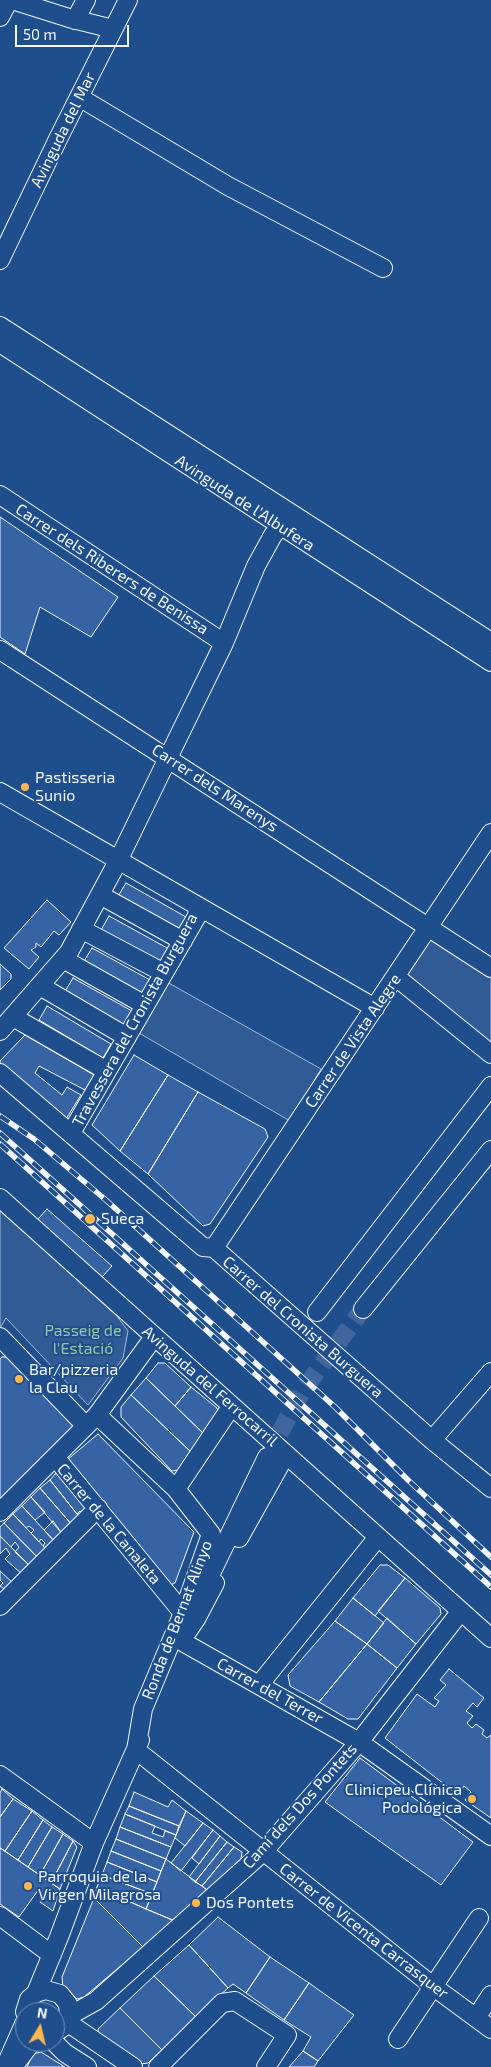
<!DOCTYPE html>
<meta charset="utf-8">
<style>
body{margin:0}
#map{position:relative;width:491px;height:2067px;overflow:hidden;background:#1f4e8c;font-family:"Exo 2",sans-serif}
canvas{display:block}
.north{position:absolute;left:15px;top:2002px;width:50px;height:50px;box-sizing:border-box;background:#1f4e8c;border:1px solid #7391ba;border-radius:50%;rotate:9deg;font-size:14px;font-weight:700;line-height:20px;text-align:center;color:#f2f6ff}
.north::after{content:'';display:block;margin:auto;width:18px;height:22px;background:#ffb74d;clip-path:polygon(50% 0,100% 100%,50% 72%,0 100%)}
.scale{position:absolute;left:15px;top:25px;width:114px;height:22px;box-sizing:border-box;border:2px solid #f2f6ff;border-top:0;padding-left:6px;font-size:15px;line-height:18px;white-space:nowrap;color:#f2f6ff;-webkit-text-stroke:4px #1f4e8c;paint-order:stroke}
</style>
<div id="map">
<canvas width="491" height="2067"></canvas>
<div class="north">N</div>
<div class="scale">50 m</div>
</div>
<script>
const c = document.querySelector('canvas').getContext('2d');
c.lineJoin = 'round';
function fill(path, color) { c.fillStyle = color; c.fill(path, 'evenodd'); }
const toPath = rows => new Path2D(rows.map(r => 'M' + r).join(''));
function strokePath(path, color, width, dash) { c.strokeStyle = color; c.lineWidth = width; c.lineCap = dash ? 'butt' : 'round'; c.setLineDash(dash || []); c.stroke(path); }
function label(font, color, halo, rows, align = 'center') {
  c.font = font + ' "Exo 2",sans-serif'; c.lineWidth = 4; c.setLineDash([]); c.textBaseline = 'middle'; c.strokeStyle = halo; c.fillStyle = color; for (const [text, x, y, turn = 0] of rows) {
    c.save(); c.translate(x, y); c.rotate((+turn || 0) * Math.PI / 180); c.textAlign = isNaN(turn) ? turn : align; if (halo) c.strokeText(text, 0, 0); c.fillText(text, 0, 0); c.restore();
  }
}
const built = toPath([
 [430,932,491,972,491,1050,402,976,430,932],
 [167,982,321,1069,290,1121,139,1033,167,982],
 [0,1210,117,1316,128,1331,123,1358,88,1405,6,1318,0,1328,0,1210]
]);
fill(built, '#305b95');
strokePath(built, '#a8bbd7', 1);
const building = toPath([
 [0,517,118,597,91,637,40,607,25,654,0,637,0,517],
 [126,883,186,917,178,932,117,898,126,883],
 [47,900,71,922,59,935,54,931,41,947,36,943,36,947,31,950,39,957,29,969,4,948,47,900],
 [109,916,169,949,161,963,101,930,109,916],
 [92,948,150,980,142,994,84,961,92,948],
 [0,964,11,974,11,979,0,990,0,964],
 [73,978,132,1011,123,1026,64,993,73,978],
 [47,1006,111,1044,103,1058,39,1020,47,1006],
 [25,1035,94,1075,85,1090,39,1066,35,1073,62,1095,67,1087,81,1095,66,1119,0,1065,0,1061,25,1035],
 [134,1055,168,1075,120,1151,92,1125,134,1055],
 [168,1075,198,1092,148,1174,120,1151,168,1075],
 [198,1092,265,1129,268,1137,210,1224,203,1226,148,1174,198,1092],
 [47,1209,112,1266,102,1277,37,1220,47,1209],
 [2,1357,8,1357,76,1427,0,1502,0,1359,2,1357],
 [158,1363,165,1363,191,1387,175,1406,146,1378,158,1363],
 [146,1378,206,1436,192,1453,131,1395,146,1378],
 [191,1387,217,1408,219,1416,206,1436,175,1406,191,1387],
 [131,1395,192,1453,179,1470,172,1471,121,1417,121,1407,131,1395],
 [98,1434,194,1532,175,1583,168,1586,61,1465,98,1434],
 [55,1474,58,1474,88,1511,85,1516,80,1511,77,1514,50,1480,55,1474],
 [50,1480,81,1519,73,1526,40,1488,50,1480],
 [40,1488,73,1526,64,1536,31,1497,40,1488],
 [31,1497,45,1512,35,1520,22,1506,31,1497],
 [22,1506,56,1543,48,1551,43,1546,45,1543,41,1539,39,1542,31,1533,34,1530,29,1526,26,1528,13,1514,22,1506],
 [13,1514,48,1551,39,1559,4,1523,13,1514],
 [53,1521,64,1536,56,1543,44,1530,53,1521],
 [4,1523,39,1559,31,1567,15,1552,19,1547,15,1542,11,1547,0,1536,0,1527,4,1523],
 [0,1536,31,1567,23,1575,5,1559,10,1554,6,1548,0,1554,0,1536],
 [380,1565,388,1565,405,1578,375,1616,353,1598,380,1565],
 [0,1571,14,1584,7,1591,0,1586,3,1583,0,1580,0,1571],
 [405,1578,440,1608,441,1614,416,1644,378,1611,405,1578],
 [353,1598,384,1623,367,1644,335,1621,353,1598],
 [387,1618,416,1644,397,1668,367,1644,387,1618],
 [335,1621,367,1644,319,1702,290,1686,288,1675,335,1621],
 [367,1644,397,1668,358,1719,348,1719,319,1702,367,1644],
 [449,1669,484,1698,477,1707,473,1703,466,1711,473,1716,467,1723,472,1728,476,1724,484,1730,482,1734,487,1738,491,1735,491,1818,465,1800,471,1792,464,1786,458,1795,385,1738,417,1694,435,1707,439,1701,434,1698,446,1685,440,1680,449,1669],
 [360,1758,473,1842,441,1885,325,1802,360,1758],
 [2,1789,13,1799,0,1817,0,1793,2,1789],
 [134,1792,168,1807,172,1800,186,1811,179,1826,129,1806,134,1792],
 [13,1799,32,1811,5,1851,0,1848,0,1817,13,1799],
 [129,1806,179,1826,176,1835,125,1814,129,1806],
 [32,1811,43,1820,18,1860,5,1851,32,1811],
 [186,1811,203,1823,185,1846,175,1838,186,1811],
 [125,1814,155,1826,152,1833,163,1837,165,1831,176,1835,171,1847,120,1827,125,1814],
 [43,1820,52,1827,28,1867,18,1860,43,1820],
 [203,1823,213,1830,181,1871,171,1863,203,1823],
 [52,1827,63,1834,40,1875,28,1867,52,1827],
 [120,1827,171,1847,166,1859,116,1839,120,1827],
 [213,1830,220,1836,199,1864,192,1858,213,1830],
 [63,1834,73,1841,51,1883,40,1875,63,1834],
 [220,1836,227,1842,195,1882,189,1877,220,1836],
 [116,1839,166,1859,161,1871,111,1851,116,1839],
 [73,1841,77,1847,60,1889,51,1883,73,1841],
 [227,1842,234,1847,202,1886,195,1882,227,1842],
 [234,1847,242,1852,241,1859,207,1890,202,1886,234,1847],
 [0,1848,60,1889,53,1911,40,1902,44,1893,39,1889,19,1917,0,1904,0,1848],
 [111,1851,161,1871,157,1882,107,1862,111,1851],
 [166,1859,207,1890,175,1921,146,1909,166,1859],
 [107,1862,157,1882,152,1894,102,1875,107,1862],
 [102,1875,152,1894,146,1909,97,1887,102,1875],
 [97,1887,146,1909,175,1921,143,1947,94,1898,97,1887],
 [94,1898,143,1947,84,1997,77,1999,63,1989,62,1977,94,1898],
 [218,1917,270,1957,246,1993,233,1984,228,1988,189,1945,218,1917],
 [189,1945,228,1988,196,2017,154,1976,189,1945],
 [270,1957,309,1983,284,2020,246,1993,270,1957],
 [154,1976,196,2017,162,2050,120,2008,154,1976],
 [309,1983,354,2015,318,2061,303,2051,311,2037,284,2020,309,1983],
 [120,2008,162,2050,148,2063,141,2064,98,2036,98,2029,120,2008],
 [303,2051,318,2061,314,2067,289,2067,303,2051],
 [41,2052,65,2067,27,2067,33,2054,41,2052]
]);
fill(building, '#3563a3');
strokePath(building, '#f2f6ff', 1);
strokePath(toPath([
 [267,1457,301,1393,363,1309]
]), '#3f679d', 18, [18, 9]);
const minor = toPath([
 [12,0,69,18,113,29],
 [0,17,9,0],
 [75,20,86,0],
 [79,97,228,186,383,268],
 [0,260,58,139,128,0],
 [0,326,491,642],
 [0,343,491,662],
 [0,495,224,643],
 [0,650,491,968],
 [0,792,375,1008],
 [100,895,183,941],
 [81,929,164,973],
 [63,959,145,1005],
 [396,977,491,1054],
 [40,986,127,1037],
 [13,1017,107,1071],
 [0,1031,69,952,118,861,168,758,224,643,256,566,273,535,292,514],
 [0,1073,203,1247,214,1248,432,1440,491,1488],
 [71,1133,197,916,198,906],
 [0,1198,491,1638],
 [214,1248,491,833],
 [363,1309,491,1150],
 [317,1312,491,1086],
 [0,1337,86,1426],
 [97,1415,176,1489,211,1534,183,1613,143,1709,136,1750,434,1987,491,2029],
 [432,1440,491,1372],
 [55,1457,183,1613],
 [176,1489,231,1407],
 [0,1512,97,1415,154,1337],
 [239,1538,286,1454],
 [215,1583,196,1619,181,1641,359,1742,491,1836],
 [202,1592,267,1457],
 [0,1606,98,1508],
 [259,1685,378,1537],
 [0,1775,94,1843],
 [0,1916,52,1955],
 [36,1993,59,1937,94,1843,140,1740],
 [25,2012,29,1999,36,1993,46,1990,60,1994,68,2004,69,2016,65,2026,55,2033],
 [69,2016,96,2001,263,1852,359,1742,461,1611],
 [476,2018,491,1995],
 [67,2022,133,2067],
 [398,2039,479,1918],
 [54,2042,65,2053,87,2067],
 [5,2067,25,2022],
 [13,2067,32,2042],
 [158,2067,222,2003,235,2001,287,2035,266,2067]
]);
strokePath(minor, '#f2f6ff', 20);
strokePath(minor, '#1f4e8c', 18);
const rail = toPath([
 [0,1116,34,1139,107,1201,335,1407,408,1480,491,1557],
 [0,1133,491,1575],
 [0,1144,491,1587]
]);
strokePath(rail, '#f2f6ff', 5.5);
strokePath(rail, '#1f4e8c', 4, [11]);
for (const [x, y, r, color] of [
 [25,787,5,"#ffb74d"],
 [90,1219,6,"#ffb74d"],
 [19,1379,5,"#ffb74d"],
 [472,1799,5,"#ffb74d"],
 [28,1886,5,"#ffb74d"],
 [196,1903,5,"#ffb74d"]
]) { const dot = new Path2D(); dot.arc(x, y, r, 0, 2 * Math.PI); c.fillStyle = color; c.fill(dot); strokePath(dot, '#1f4e8c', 2); }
label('16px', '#f2f6ff', '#1f4e8c', [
 ["Avinguda del Mar",63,130,-64],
 ["Avinguda de l'Albufera",245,503,33],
 ["Carrer dels Riberers de Benissa",112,569,33],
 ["Carrer dels Marenys",215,788,33],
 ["Travessera del Cronista Burguera",135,1020,-61],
 ["Carrer de Vista Alegre",353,1041,-56],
 ["Carrer del Cronista Burguera",303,1327,41],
 ["Avinguda del Ferrocarril",210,1386,41],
 ["Carrer de la Canaleta",109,1524,50],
 ["Ronda de Bernat Alinyo",177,1620,-69],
 ["Carrer del Terrer",270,1691,29],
 ["Camí dels Dos Pontets",300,1806,-48],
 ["Carrer de Vicenta Carrasquer",364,1931,38]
]);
label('16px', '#f2f6ff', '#1f4e8c', [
 ["Pastisseria",35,778],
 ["Sunio",35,796],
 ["Sueca",101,1219],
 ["Bar/pizzeria",29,1370],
 ["la Clau",29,1388],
 ["Clinicpeu Clínica",462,1790,"right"],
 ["Podológica",462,1808,"right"],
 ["Parroquia de la",38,1877],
 ["Virgen Milagrosa",38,1895],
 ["Dos Pontets",206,1903]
], 'left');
label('16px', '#97c8a6', '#1f4e8c', [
 ["Passeig de",83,1331],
 ["l'Estació",83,1349]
]);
</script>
